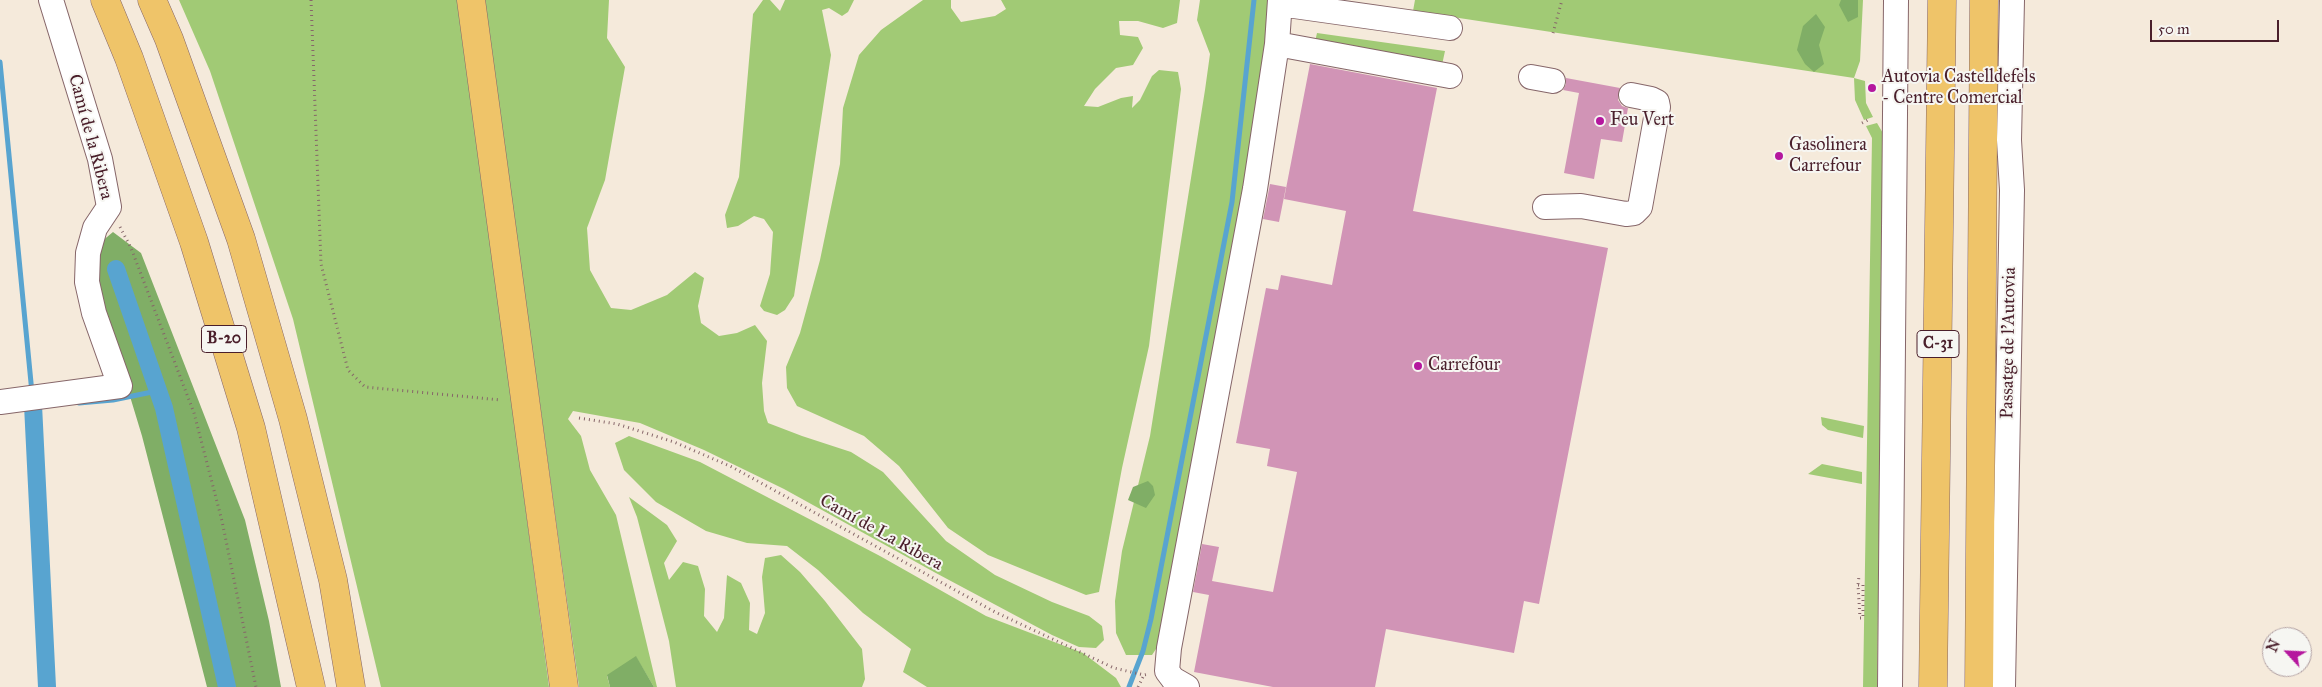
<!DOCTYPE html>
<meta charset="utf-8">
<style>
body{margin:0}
#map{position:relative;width:2322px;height:687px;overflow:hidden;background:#f5eadb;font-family:"IM FELL Great Primer",serif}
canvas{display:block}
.north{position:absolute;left:2262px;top:627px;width:50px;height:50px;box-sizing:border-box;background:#f6f6f2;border:1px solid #b1a0a2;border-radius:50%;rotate:295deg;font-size:14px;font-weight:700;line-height:20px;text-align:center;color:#4a1f2b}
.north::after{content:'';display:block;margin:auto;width:18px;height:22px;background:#b5179e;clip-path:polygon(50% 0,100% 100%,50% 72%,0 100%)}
.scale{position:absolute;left:2150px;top:20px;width:129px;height:22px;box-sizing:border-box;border:2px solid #4a1f2b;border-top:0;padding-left:6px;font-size:15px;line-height:18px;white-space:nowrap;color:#4a1f2b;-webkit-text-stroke:4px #f6f6f2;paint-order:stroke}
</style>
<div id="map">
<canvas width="2322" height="687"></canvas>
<div class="north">N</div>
<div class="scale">50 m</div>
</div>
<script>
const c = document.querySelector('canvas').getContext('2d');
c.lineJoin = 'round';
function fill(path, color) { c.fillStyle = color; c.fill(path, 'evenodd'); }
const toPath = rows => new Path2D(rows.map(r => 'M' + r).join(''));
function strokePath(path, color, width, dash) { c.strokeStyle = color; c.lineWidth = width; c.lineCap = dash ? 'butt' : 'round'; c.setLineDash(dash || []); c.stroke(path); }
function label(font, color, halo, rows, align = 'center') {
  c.font = font + ' "IM FELL Great Primer",serif'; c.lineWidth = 4; c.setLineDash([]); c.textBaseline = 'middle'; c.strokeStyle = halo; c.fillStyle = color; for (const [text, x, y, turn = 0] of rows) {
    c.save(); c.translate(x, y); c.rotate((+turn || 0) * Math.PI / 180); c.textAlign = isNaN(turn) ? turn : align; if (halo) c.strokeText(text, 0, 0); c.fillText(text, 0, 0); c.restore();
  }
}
fill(toPath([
 [179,0,459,0,549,687,381,687,293,319,210,71],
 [484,0,609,0,607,38,625,67,605,180,587,228,590,270,611,308,631,310,667,295,695,272,704,278,698,306,701,323,719,336,737,333,755,325,767,341,762,383,764,411,768,423,802,436,851,452,883,472,946,541,995,575,1052,602,1089,616,1102,626,1104,640,1096,648,1079,647,1052,635,934,572,784,489,704,450,640,423,573,411,568,419,581,436,590,470,616,515,657,687,654,687,636,657,607,676,610,687,579,687],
 [763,0,770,0,780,11,785,0,854,0,848,12,842,16,829,8,822,10,831,55,794,296,785,310,777,315,764,311,760,306,770,274,773,232,764,219,754,216,738,226,727,228,725,215,739,177,753,14],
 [923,0,951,0,951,8,961,22,995,16,1006,9,1001,0,1180,0,1177,23,1163,28,1138,21,1119,21,1120,35,1138,37,1143,48,1133,65,1116,68,1095,89,1084,106,1098,107,1121,98,1133,96,1132,108,1140,100,1152,76,1159,70,1178,72,1181,89,1149,346,1122,468,1099,592,1086,595,988,555,948,528,899,466,864,436,797,406,787,388,786,367,800,333,820,260,840,164,843,108,859,55,881,30],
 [1200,0,1272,0,1250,174,1160,643,1152,655,1126,655,1116,633,1115,601,1122,551,1150,436,1205,90,1210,54,1197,20],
 [1415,0,1863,0,1860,61,1854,78,1865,81,1866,103,1873,117,1864,120,1855,100,1854,78,1413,11],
 [1317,33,1445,51,1442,65,1315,42],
 [1877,123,1884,135,1884,152,1877,687,1863,687,1872,138,1866,126],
 [1821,417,1864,426,1863,438,1828,430,1822,425],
 [629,436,700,462,880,556,986,616,1083,653,1116,678,1121,687,927,687,903,672,911,649,863,613,818,570,787,546,747,543,706,531,656,502,624,470,615,443],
 [1822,464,1862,472,1862,484,1808,474],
 [629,497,667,525,677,541,664,563,669,580,683,562,698,566,705,589,704,616,717,632,724,618,727,575,741,583,750,603,749,630,757,634,765,613,762,577,765,558,781,555,800,572,825,601,862,649,865,679,862,687,676,687,669,641,637,517]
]), '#a1ca75');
fill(toPath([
 [1841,0,1858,0,1858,17,1848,22,1839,5],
 [1816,14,1825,27,1819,45,1824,64,1814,72,1805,64,1797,50,1803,26],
 [113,232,141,253,245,520,269,621,281,687,207,687,142,436,112,337,92,281,101,242],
 [1148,481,1153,486,1155,495,1146,508,1128,500,1133,487],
 [636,656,654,687,610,687,607,675]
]), '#80ae66');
strokePath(toPath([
 [0,62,32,393],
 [79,403,113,400,157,391],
 [1129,687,1143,651,1151,619,1232,202,1254,0]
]), '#58a4d0', 5);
strokePath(toPath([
 [116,269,164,408,227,687],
 [33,405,47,687]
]), '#58a4d0', 18);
fill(toPath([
 [1310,64,1437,88,1413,211,1608,248,1539,604,1524,601,1514,653,1386,629,1375,687,1273,687,1194,672,1209,595,1193,592,1202,544,1219,547,1212,581,1273,592,1297,472,1267,466,1270,449,1236,443,1266,288,1278,290,1281,275,1332,285,1346,211,1284,199],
 [1566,78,1620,88,1618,100,1622,106,1628,108,1622,142,1601,139,1594,179,1564,173,1579,93,1563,90,1566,84],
 [1270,184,1286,187,1279,222,1263,219]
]), '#d194b6');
const minor = toPath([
 [1280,4,1450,28],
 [1277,44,1450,76],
 [1531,77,1553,81],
 [1545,207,1581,206,1626,214,1634,213,1640,207,1658,107,1657,102,1651,99,1631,95],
 [0,402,120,386,94,313,87,282,88,253,95,228,109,207,100,159,51,0],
 [1187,687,1173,679,1167,671,1169,648,1255,189,1277,44,1280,0],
 [1890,687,1896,0],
 [2003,687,2012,190,2009,140,2012,0]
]);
const major = toPath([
 [471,0,564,687]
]);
const highway = toPath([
 [105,0,129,58,194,242,251,428,311,687],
 [152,0,169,39,241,239,293,419,333,580,351,687],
 [1933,687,1942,0],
 [1979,687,1984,0]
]);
strokePath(minor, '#866669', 26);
strokePath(major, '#866669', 29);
strokePath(highway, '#866669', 29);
strokePath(toPath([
 [311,0,321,264,348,370,365,387,501,400],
 [1553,33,1562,0],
 [1862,123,1870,119],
 [120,227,131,248,194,413,222,521,256,687],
 [579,418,617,424,674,442,732,467,995,612,1114,668,1144,675,1149,674],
 [1858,585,1863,585,1863,618,1860,618,1858,585,1859,576],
 [1138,687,1144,675]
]), '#866669', 3, [1, 4]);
strokePath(minor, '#fff', 24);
strokePath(major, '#efc469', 28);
strokePath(highway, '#efc469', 28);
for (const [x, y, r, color] of [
 [1872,88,5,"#b5179e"],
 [1600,121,5,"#b5179e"],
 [1779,156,5,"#b5179e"],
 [1418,366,5,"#b5179e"]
]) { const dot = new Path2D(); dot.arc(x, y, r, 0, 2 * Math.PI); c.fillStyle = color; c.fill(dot); strokePath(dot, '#f6f6f2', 2); }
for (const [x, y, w] of [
 [224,339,45],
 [1938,344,42]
]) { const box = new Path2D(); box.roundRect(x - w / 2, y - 13.5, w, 27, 4); c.fillStyle = '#f6f6f2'; c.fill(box); strokePath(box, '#4a1f2b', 1); }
label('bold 16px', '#4a1f2b', null, [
 ["B-20",224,339],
 ["C-31",1938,344]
]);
label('18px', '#4a1f2b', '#f6f6f2', [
 ["Autovia Castelldefels",1882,78],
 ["- Centre Comercial",1882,99],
 ["Feu Vert",1610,121],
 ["Gasolinera",1789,146],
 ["Carrefour",1789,167],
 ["Carrefour",1428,366]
], 'left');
label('18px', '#4a1f2b', '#f6f6f2', [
 ["Camí de la Ribera",90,137,75],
 ["Passatge de l'Autovia",2009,343,-89],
 ["Camí de La Ribera",881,533,29]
]);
</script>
